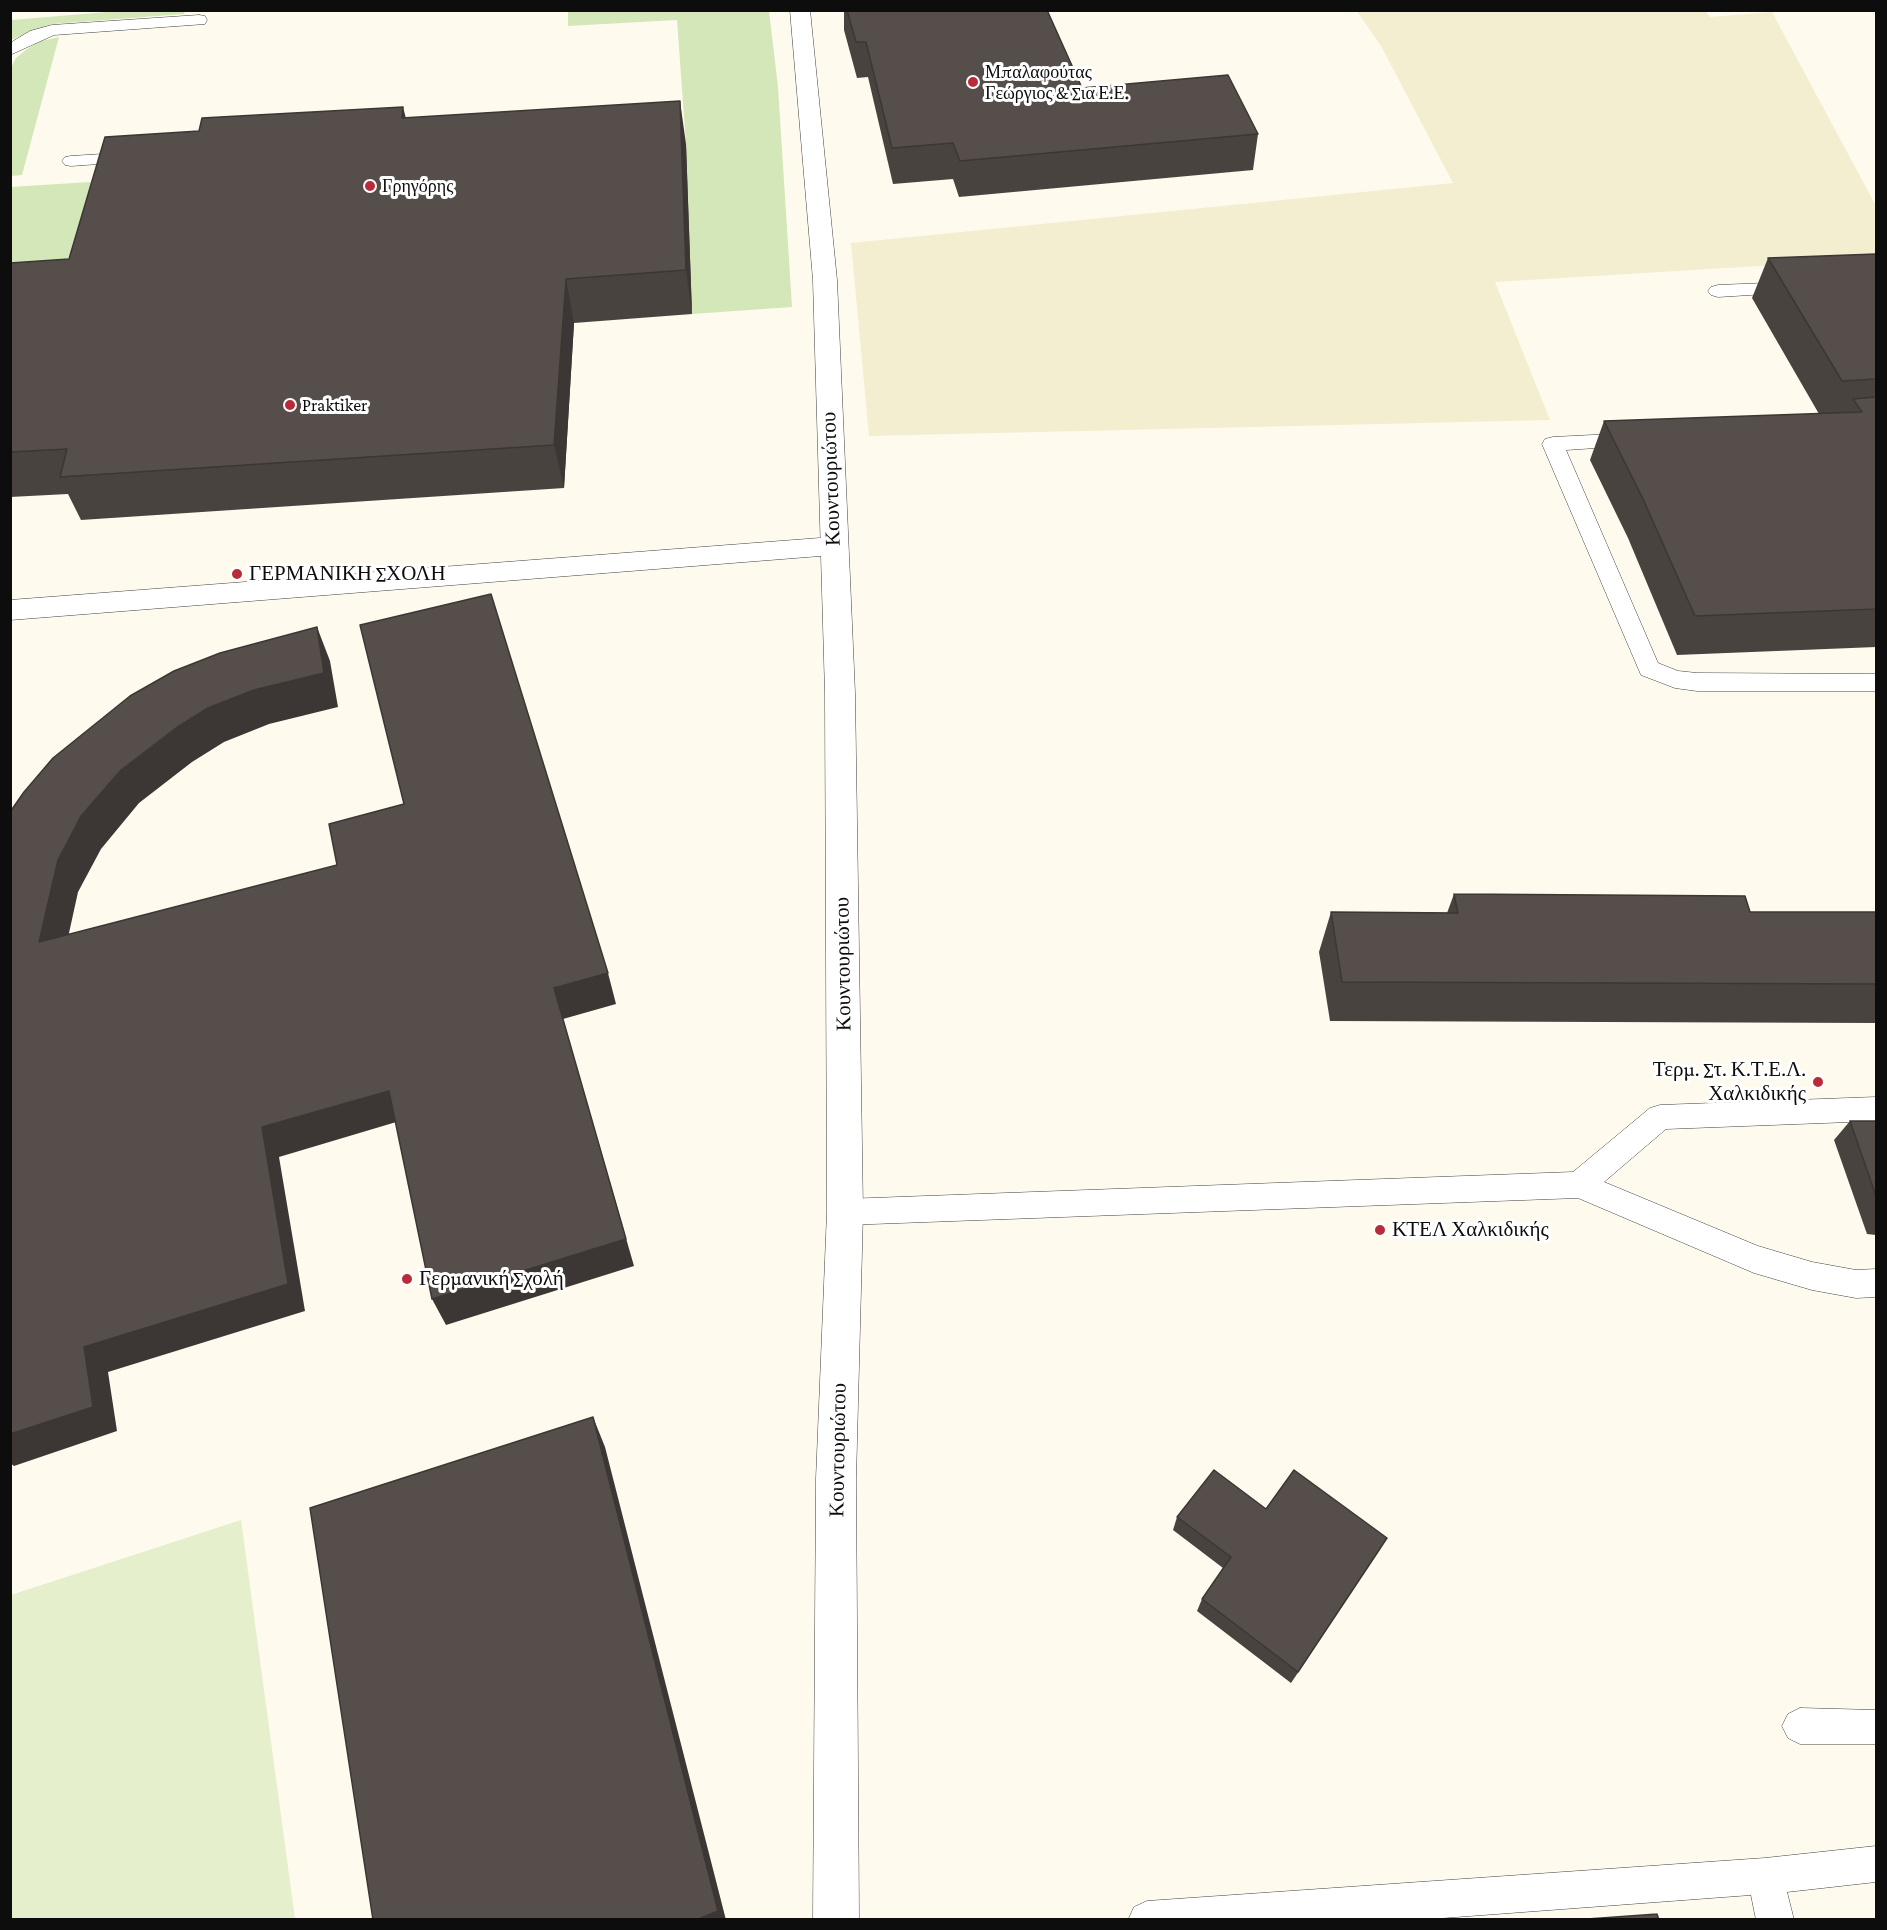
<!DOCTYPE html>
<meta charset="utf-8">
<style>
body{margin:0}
#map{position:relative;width:1887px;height:1930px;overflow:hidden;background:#fefaee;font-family:"Crimson Pro",serif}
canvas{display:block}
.frame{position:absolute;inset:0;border:12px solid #0d0d0d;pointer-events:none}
</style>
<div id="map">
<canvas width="1887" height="1930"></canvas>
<div class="frame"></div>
</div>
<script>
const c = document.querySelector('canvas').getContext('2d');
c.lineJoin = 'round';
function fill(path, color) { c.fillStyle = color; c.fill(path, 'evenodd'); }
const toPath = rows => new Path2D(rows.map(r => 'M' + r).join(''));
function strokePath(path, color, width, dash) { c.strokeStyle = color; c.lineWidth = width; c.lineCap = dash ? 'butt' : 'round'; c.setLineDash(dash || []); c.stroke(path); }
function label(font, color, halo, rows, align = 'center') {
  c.font = font + ' "Crimson Pro",serif'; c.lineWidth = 6; c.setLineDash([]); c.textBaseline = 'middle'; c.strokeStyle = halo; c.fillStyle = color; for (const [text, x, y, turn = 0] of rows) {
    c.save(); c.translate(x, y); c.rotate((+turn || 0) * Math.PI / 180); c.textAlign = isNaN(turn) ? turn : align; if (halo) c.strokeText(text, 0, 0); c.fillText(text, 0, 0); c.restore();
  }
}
fill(toPath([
 [1356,10,1704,10,1710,17,1772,12,1876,206,1876,259,1495,282,1550,420,869,436,851,243,1453,183,1381,46]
]), '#f3eecf');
fill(toPath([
 [119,11,185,11,184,14,52,24,11,40,11,20],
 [568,11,769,11,778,87,792,307,692,314,686,144,677,20,568,26],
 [59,37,22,175,11,176,11,68,16,58,27,49,41,41],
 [121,180,88,303,11,308,11,187]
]), '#d4e7b9');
fill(toPath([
 [241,1520,295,1919,11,1919,11,1595]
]), '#e5efcb');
const service = toPath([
 [199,15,205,16,207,20,205,24,54,35,10,55,10,43,30,31,52,25,199,15],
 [135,152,141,153,144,157,141,161,71,166,65,165,62,161,65,157,71,156,135,152],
 [1791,282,1798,284,1801,288,1798,292,1718,297,1711,295,1708,291,1711,287,1718,285,1791,282],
 [1633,433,1641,435,1644,440,1641,445,1566,450,1658,663,1678,671,1697,673,1876,674,1876,691,1697,691,1675,688,1641,675,1542,444,1545,439,1553,437,1633,433],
 [1876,1097,1876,1121,1666,1129,1604,1182,1758,1246,1812,1262,1856,1270,1876,1269,1876,1297,1856,1298,1812,1290,1754,1273,1578,1198,845,1225,834,1221,830,1212,834,1203,845,1199,1573,1172,1650,1108,1660,1105,1876,1097],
 [1800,1708,1876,1710,1876,1744,1800,1744,1788,1738,1782,1726,1788,1714,1800,1708],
 [1876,1846,1876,1882,1787,1892,1794,1920,1756,1920,1751,1895,1416,1920,1128,1920,1134,1907,1147,1901,1765,1858,1876,1846]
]);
const minor = toPath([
 [833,537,843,539,847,546,843,553,833,555,10,620,10,600,833,537]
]);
const tertiary = toPath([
 [790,10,810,10,837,280,855,693,863,1212,856,1479,859,1920,813,1920,816,1479,827,1212,825,693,813,280,790,10]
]);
strokePath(service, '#404040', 1);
strokePath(minor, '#404040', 1);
strokePath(tertiary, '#404040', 1);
fill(service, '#fff');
fill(minor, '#fff');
fill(tertiary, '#fff');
fill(toPath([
 [844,10,1047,10,1082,88,1258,134,1253,170,959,197,953,179,893,184,868,77,857,78,844,30],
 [406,118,686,144,692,314,574,323,564,488,81,520,68,494,10,497,10,263,69,259],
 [1876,254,1876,647,1677,655,1628,538,1590,460,1604,421,1819,414,1752,298,1768,258],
 [1454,894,1750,912,1876,912,1876,1023,1330,1021,1319,952,1331,912,1447,913],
 [1850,1121,1876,1121,1876,1235,1867,1234,1834,1140],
 [1266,1509,1387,1538,1291,1683,1197,1611,1202,1599,1223,1568,1173,1530,1177,1517]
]), '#494340');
fill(toPath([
 [680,101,686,144,692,314,686,270],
 [403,107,414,149,402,118],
 [566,279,574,323,564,488,554,445],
 [317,627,330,661,338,707,269,724,224,742,192,762,139,803,101,849,78,892,60,974,39,942,58,860,81,816,121,770,176,728],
 [608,973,616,1004,563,1019,634,1266,446,1325,432,1299,554,988],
 [389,1091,403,1120,279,1157,305,1311,108,1372,117,1431,14,1466,10,1463,10,1434,84,1347,262,1127],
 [593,1417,605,1447,726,1920,696,1920],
 [1387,1538,1379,1551,1291,1683,1298,1672]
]), '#3c3734');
const building = toPath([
 [847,10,1047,10,1082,88,1228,75,1258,134,960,161,953,143,892,148,866,42,856,42,847,10],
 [680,101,686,270,566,279,554,445,60,477,67,449,10,452,10,263,69,259,105,137,199,131,202,118,403,107,402,118,680,101],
 [1876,254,1876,379,1842,381,1768,258,1876,254],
 [1876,397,1876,609,1695,616,1643,499,1604,421,1862,412,1853,399,1876,397],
 [491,594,608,973,554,988,626,1239,432,1299,389,1091,262,1127,288,1284,84,1347,93,1407,10,1434,10,812,24,792,53,758,130,696,174,671,220,653,317,627,324,673,254,690,208,708,176,728,121,770,81,816,58,860,39,942,337,865,329,824,404,804,360,625,491,594],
 [1454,894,1745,896,1750,912,1876,912,1876,984,1342,982,1331,912,1458,913,1454,894],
 [1850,1121,1876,1121,1876,1196,1850,1121],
 [593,1417,718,1911,696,1920,373,1920,310,1508,593,1417],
 [1214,1470,1266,1509,1294,1470,1387,1538,1298,1672,1202,1599,1231,1557,1177,1517,1214,1470],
 [1657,1914,1659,1920,1573,1920,1657,1914]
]);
fill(building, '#554e4a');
strokePath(building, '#3c3734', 1.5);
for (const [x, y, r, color] of [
 [973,82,6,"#b72b3b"],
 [370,186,6,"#b72b3b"],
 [290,405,6,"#b72b3b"],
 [237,574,6,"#b72b3b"],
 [1818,1082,6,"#b72b3b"],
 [1380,1230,6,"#b72b3b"],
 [407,1279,6,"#b72b3b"]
]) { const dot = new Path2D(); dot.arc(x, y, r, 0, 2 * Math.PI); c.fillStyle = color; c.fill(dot); strokePath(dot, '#fff', 2); }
label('18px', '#0d0d0d', '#fff', [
 ["Μπαλαφούτας",985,72],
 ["Γεώργιος & Σια Ε.Ε.",985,93],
 ["Γρηγόρης",382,186],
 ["Praktiker",302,405]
], 'left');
label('21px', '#0d0d0d', '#fff', [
 ["Κουντουριώτου",831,479,-92],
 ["Κουντουριώτου",843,964,-91],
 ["Κουντουριώτου",838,1450,-89]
]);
label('21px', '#0d0d0d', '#fff', [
 ["ΓΕΡΜΑΝΙΚΗ ΣΧΟΛΗ",249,574],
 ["Τερμ. Στ. Κ.Τ.Ε.Λ.",1806,1070,"right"],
 ["Χαλκιδικής",1806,1094,"right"],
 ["ΚΤΕΛ Χαλκιδικής",1392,1230],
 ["Γερμανική Σχολή",419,1279]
], 'left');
</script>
